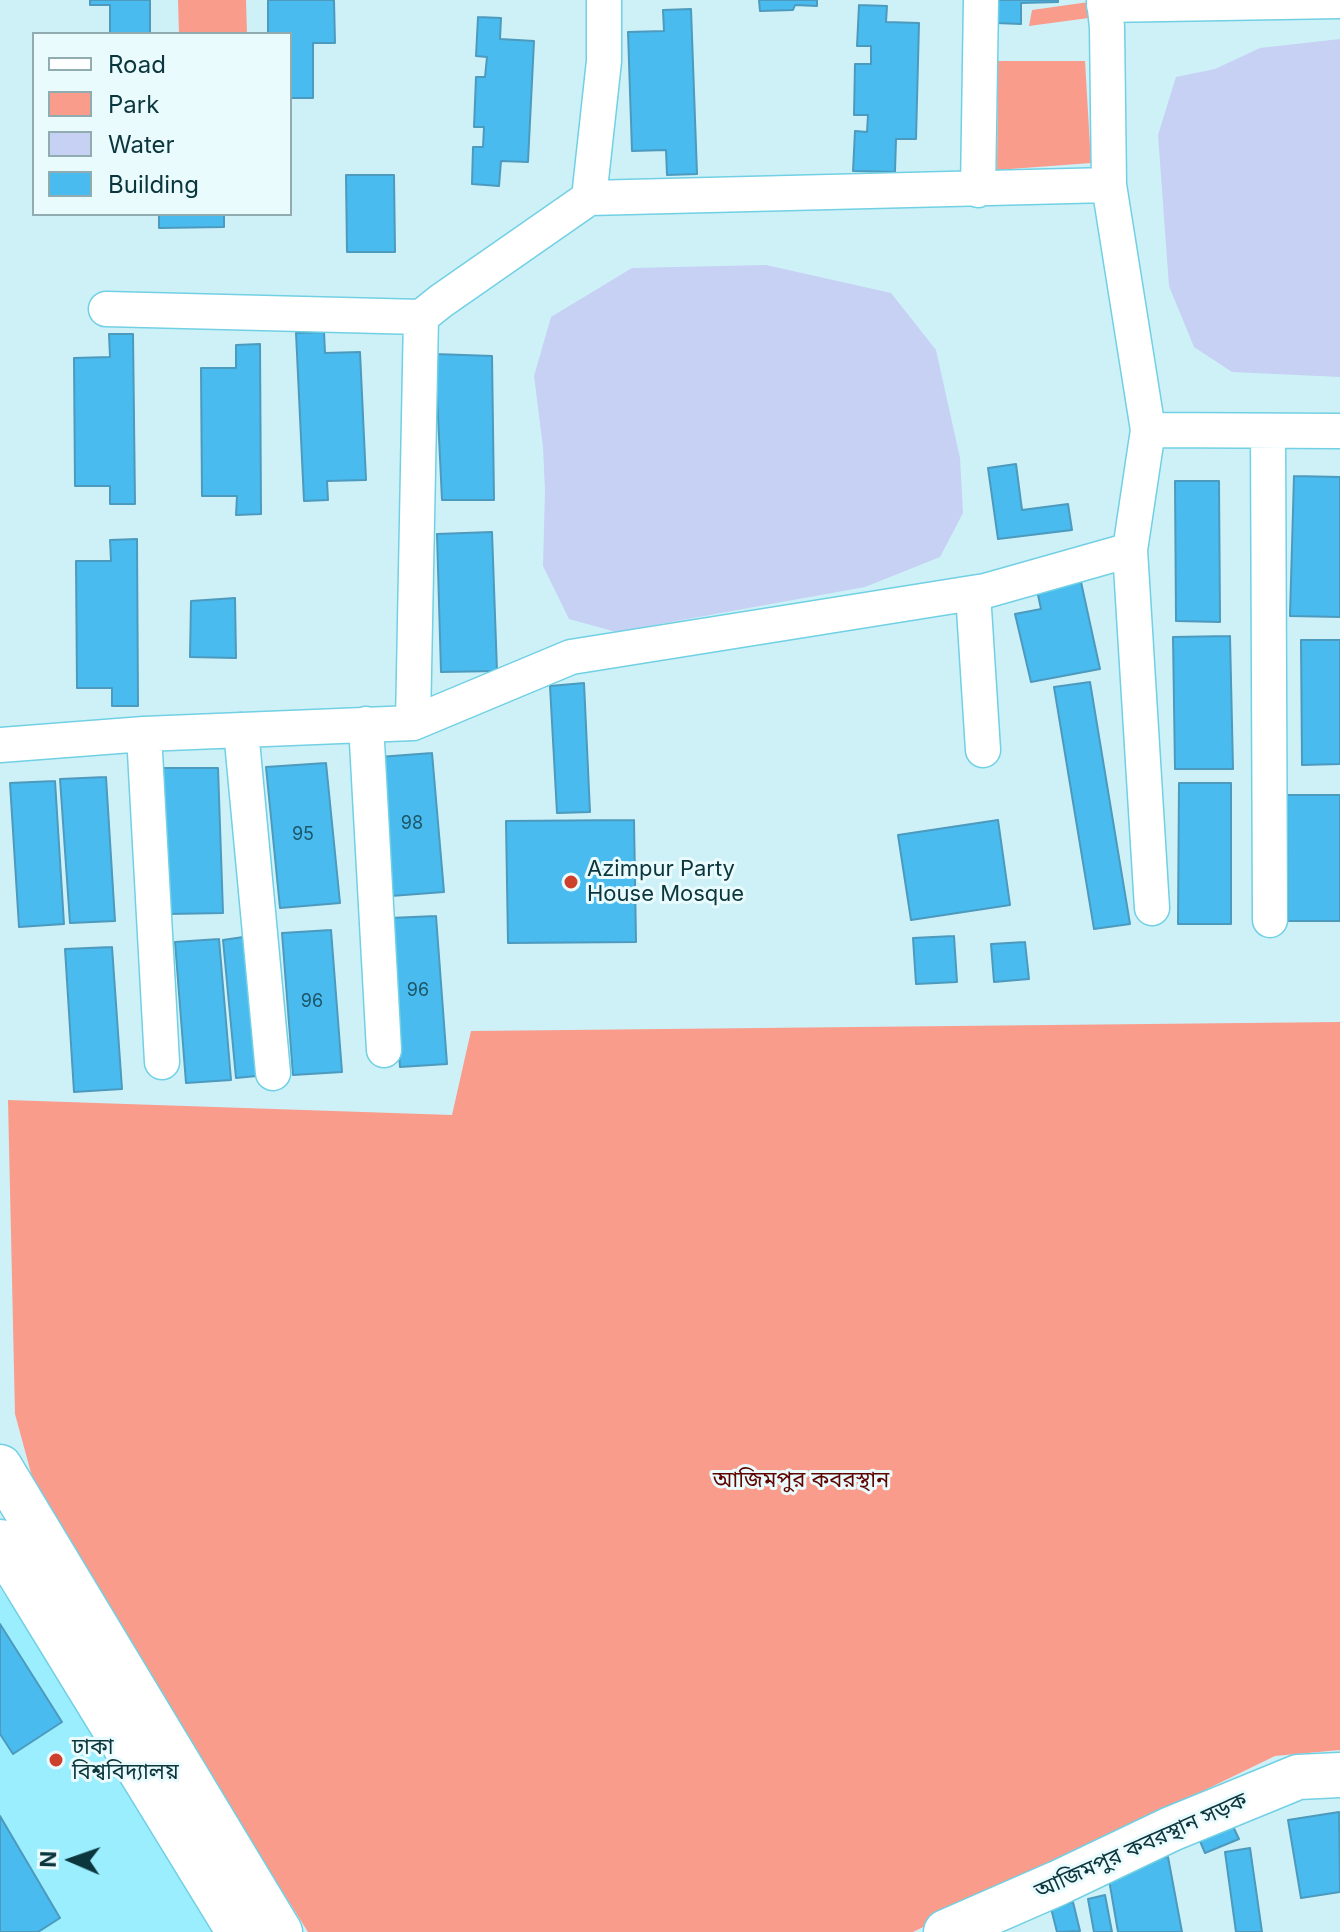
<!DOCTYPE html>
<meta charset="utf-8">
<style>
body{margin:0}
#map{position:relative;width:1340px;height:1932px;overflow:hidden;background:#cef1f8;font-family:Inter,sans-serif}
canvas{display:block}
.legend{position:absolute;left:32px;top:32px;width:260px;height:184px;box-sizing:border-box;background:#eafbfe;border:2px solid #91acb1;margin:0;padding:10px 14px;list-style:none;font-size:24px;color:#0b363d}
.legend li{display:flex;align-items:center;gap:16px;height:40px}
.legend b{width:40px;border:2px solid #91acb1}
.north{position:absolute;left:32px;top:1820px;width:80px;height:80px;-webkit-text-stroke:6px #eafbfe;paint-order:stroke;rotate:272deg;font-size:22px;font-weight:700;line-height:32px;text-align:center;color:#0b363d}
.north::after{content:'';display:block;margin:auto;width:28px;height:36px;background:#0b363d;clip-path:polygon(50% 0,100% 100%,50% 72%,0 100%)}
</style>
<div id="map">
<canvas width="1340" height="1932"></canvas>
<ul class="legend">
<li><b style="height:10px;background:#fff"></b>Road</li>
<li><b style="height:22px;background:#fa9c8b"></b>Park</li>
<li><b style="height:22px;background:#c6d1f3"></b>Water</li>
<li><b style="height:22px;background:#4abbee"></b>Building</li>
</ul>
<div class="north">N</div>
</div>
<script>
const c = document.querySelector('canvas').getContext('2d');
c.lineJoin = 'round';
function fill(path, color) { c.fillStyle = color; c.fill(path, 'evenodd'); }
const toPath = rows => new Path2D(rows.map(r => 'M' + r).join(''));
function strokePath(path, color, width, dash) { c.strokeStyle = color; c.lineWidth = width; c.lineCap = dash ? 'butt' : 'round'; c.setLineDash(dash || []); c.stroke(path); }
function label(font, color, halo, rows, align = 'center') {
  c.font = font + ' Inter,"Noto Sans Bengali",sans-serif'; c.lineWidth = 6; c.setLineDash([]); c.textBaseline = 'middle'; c.strokeStyle = halo; c.fillStyle = color; for (const [text, x, y, turn = 0] of rows) {
    c.save(); c.translate(x, y); c.rotate((+turn || 0) * Math.PI / 180); c.textAlign = isNaN(turn) ? turn : align; if (halo) c.strokeText(text, 0, 0); c.fillText(text, 0, 0); c.restore();
  }
}
fill(toPath([
 [0,1588,225,1932,0,1932]
]), '#9beefe');
fill(toPath([
 [178,0,246,0,247,34,179,34],
 [1089,2,1096,17,1029,26,1032,10],
 [998,61,1085,61,1091,163,997,170],
 [1340,1022,1340,1750,1275,1756,913,1932,308,1932,40,1506,15,1414,8,1100,452,1115,471,1031]
]), '#fa9c8b');
fill(toPath([
 [1340,39,1340,377,1232,372,1194,347,1169,286,1158,135,1176,77,1215,69,1260,48],
 [766,265,891,293,936,350,960,458,963,513,940,557,865,587,616,632,569,619,543,566,545,491,543,447,534,376,551,317,632,268]
]), '#c6d1f3');
const building = toPath([
 [90,0,150,0,150,34,110,34,110,5,90,5,90,0],
 [268,0,334,0,335,43,313,43,313,98,290,98,290,34,268,34,268,0],
 [759,0,817,0,817,6,795,5,793,10,760,11,759,0],
 [996,0,1058,0,1058,2,1021,3,1021,24,996,23,996,0],
 [859,5,887,6,886,22,919,23,916,139,896,139,895,172,853,171,855,131,867,132,868,115,854,115,855,64,871,64,871,46,857,46,859,5],
 [691,9,697,174,667,175,666,150,632,151,628,32,664,31,663,10,691,9],
 [478,17,501,18,500,39,534,41,528,162,501,161,499,186,472,184,473,147,483,147,484,127,474,127,476,77,485,77,487,57,476,56,478,17],
 [346,175,394,175,395,252,347,252,346,175],
 [159,214,224,214,224,227,159,228,159,214],
 [324,332,325,353,360,352,366,480,327,481,328,500,304,501,296,333,324,332],
 [109,334,133,334,135,504,110,504,110,486,75,486,74,358,110,357,109,334],
 [260,344,261,514,236,515,237,496,202,496,201,368,236,368,236,345,260,344],
 [435,354,492,356,494,500,442,500,435,354],
 [1016,464,1022,510,1068,504,1072,530,998,539,988,468,1016,464],
 [1294,476,1340,477,1340,617,1290,616,1294,476],
 [1175,481,1219,481,1220,622,1176,621,1175,481],
 [492,532,497,671,441,672,437,534,492,532],
 [137,539,138,706,112,706,112,688,77,688,76,561,111,561,110,540,137,539],
 [1081,582,1100,669,1031,682,1015,614,1041,609,1037,590,1081,582],
 [235,598,236,658,190,657,191,601,235,598],
 [1230,636,1233,769,1175,769,1173,637,1230,636],
 [1301,640,1340,640,1340,764,1302,765,1301,640],
 [1090,682,1130,924,1094,929,1054,687,1090,682],
 [584,683,590,812,557,813,550,686,584,683],
 [432,753,444,892,391,896,379,757,432,753],
 [326,763,340,903,280,908,266,767,326,763],
 [163,768,218,768,223,913,168,914,163,768],
 [106,777,115,921,70,923,60,779,106,777],
 [55,781,64,924,19,927,10,783,55,781],
 [1179,783,1231,783,1231,924,1178,924,1179,783],
 [1287,795,1340,795,1340,921,1288,921,1287,795],
 [634,820,636,942,508,943,506,821,634,820],
 [998,820,1010,905,911,920,898,835,998,820],
 [436,916,447,1064,400,1067,390,918,436,916],
 [331,930,342,1072,293,1075,282,933,331,930],
 [250,936,267,1075,236,1078,223,940,250,936],
 [954,936,957,982,916,984,913,938,954,936],
 [219,939,231,1080,186,1083,175,942,219,939],
 [1025,942,1029,979,994,982,991,944,1025,942],
 [112,947,122,1089,74,1092,65,949,112,947],
 [0,1624,62,1722,13,1754,0,1734,0,1624],
 [1339,1812,1340,1892,1301,1898,1288,1820,1339,1812],
 [0,1816,60,1918,38,1932,0,1932,0,1816],
 [1230,1820,1239,1839,1205,1853,1197,1834,1230,1820],
 [1250,1848,1262,1932,1236,1932,1225,1852,1250,1848],
 [1168,1857,1182,1932,1118,1932,1107,1868,1168,1857],
 [1105,1895,1112,1932,1094,1932,1088,1899,1105,1895],
 [1073,1902,1080,1931,1057,1932,1051,1908,1073,1902]
]);
fill(building, '#4abbee');
strokePath(building, '#4c9abe', 2);
const street = toPath([
 [1104,0,1107,27,1109,185,1148,430,1130,550,1152,908],
 [1104,5,1340,1],
 [978,190,981,0],
 [589,198,604,61,604,0],
 [106,309,421,317],
 [1148,430,1340,431],
 [1268,432,1270,920],
 [973,593,983,750],
 [413,723,421,317,441,301,589,198,1109,185],
 [366,724,384,1050],
 [241,730,273,1073],
 [144,734,162,1062],
 [0,745,144,734,413,723,571,657,985,591,1130,550]
]);
const secondary = toPath([
 [0,1467,280,1932],
 [0,1542,239,1932],
 [946,1932,1058,1883,1171,1829,1298,1777,1340,1775]
]);
strokePath(street, '#71d0e3', 37);
strokePath(secondary, '#71d0e3', 47);
strokePath(street, '#fff', 34);
strokePath(secondary, '#fff', 44);
for (const [x, y, r, color] of [
 [571,882,8,"#cd412c"],
 [56,1760,8,"#cd412c"]
]) { const dot = new Path2D(); dot.arc(x, y, r, 0, 2 * Math.PI); c.fillStyle = color; c.fill(dot); strokePath(dot, '#eafbfe', 3); }
label('18px', '#1b5769', null, [
 ["98",412,824],
 ["95",303,835],
 ["96",418,991],
 ["96",312,1002]
]);
label('22px', '#0b363d', '#eafbfe', [
 ["Azimpur Party",587,869],
 ["House Mosque",587,894],
 ["ঢাকা",72,1747],
 ["বিশ্ববিদ্যালয়",72,1772]
], 'left');
label('22px', '#600400', '#eafbfe', [
 ["আজিমপুর কবরস্থান",801,1480]
]);
label('22px', '#0b363d', '#eafbfe', [
 ["আজিমপুর কবরস্থান সড়ক",1141,1846,-24]
]);
</script>
